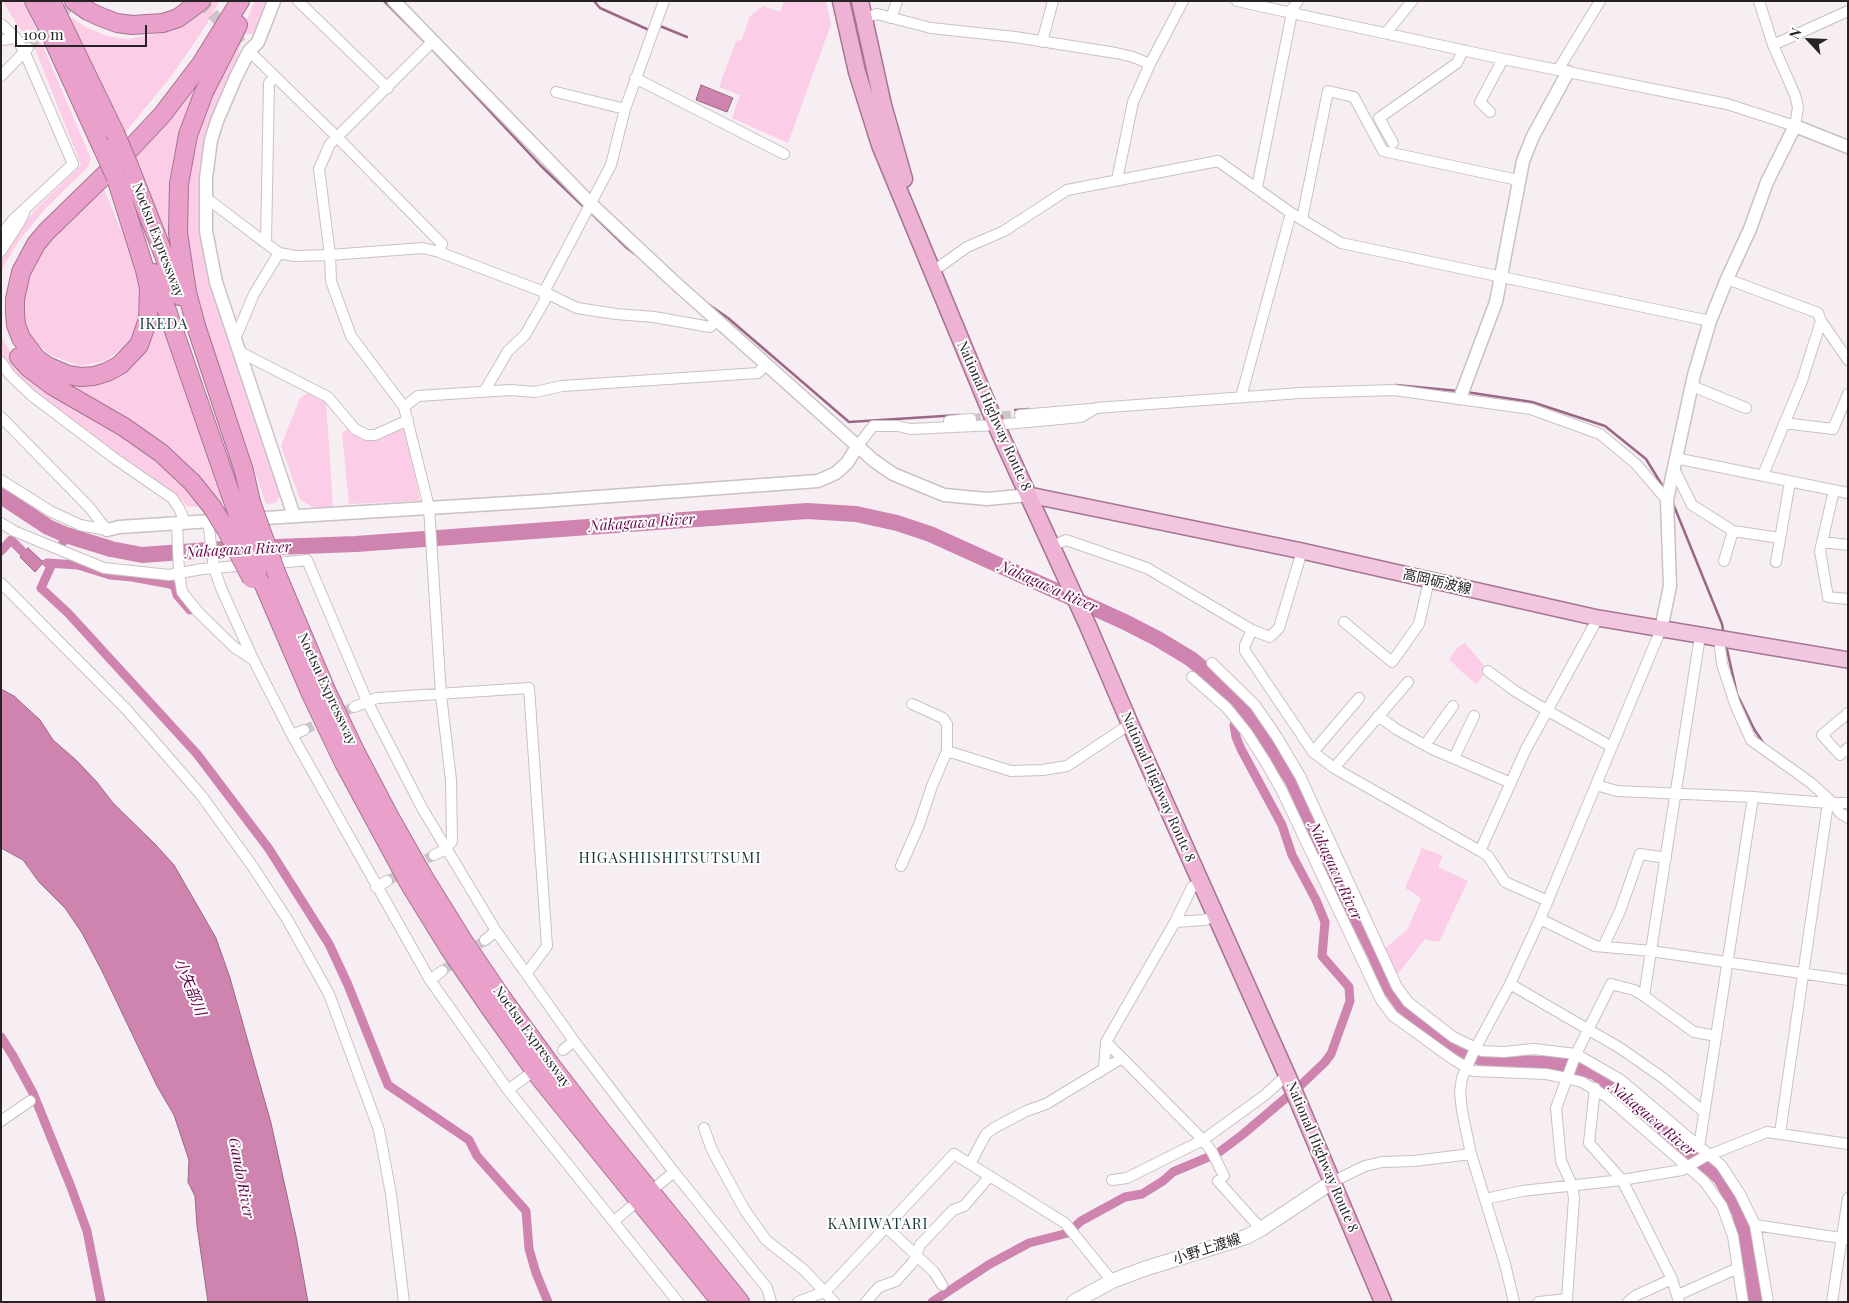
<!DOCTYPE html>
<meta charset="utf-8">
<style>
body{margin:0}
#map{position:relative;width:1849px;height:1303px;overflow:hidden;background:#f7eef3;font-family:"Playfair Display",serif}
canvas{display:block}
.frame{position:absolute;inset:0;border:2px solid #262325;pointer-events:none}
.north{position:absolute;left:1784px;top:15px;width:50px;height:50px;-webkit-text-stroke:4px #fefefe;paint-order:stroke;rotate:295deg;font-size:14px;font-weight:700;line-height:20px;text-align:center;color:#262325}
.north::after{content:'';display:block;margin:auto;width:18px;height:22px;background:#262325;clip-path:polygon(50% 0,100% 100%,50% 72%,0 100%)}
.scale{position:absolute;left:15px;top:25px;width:132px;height:22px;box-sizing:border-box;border:2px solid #262325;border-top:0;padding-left:6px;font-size:15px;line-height:18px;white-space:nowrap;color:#262325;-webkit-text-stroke:4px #fefefe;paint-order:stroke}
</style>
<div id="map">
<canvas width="1849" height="1303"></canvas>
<div class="frame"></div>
<div class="north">N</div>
<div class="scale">100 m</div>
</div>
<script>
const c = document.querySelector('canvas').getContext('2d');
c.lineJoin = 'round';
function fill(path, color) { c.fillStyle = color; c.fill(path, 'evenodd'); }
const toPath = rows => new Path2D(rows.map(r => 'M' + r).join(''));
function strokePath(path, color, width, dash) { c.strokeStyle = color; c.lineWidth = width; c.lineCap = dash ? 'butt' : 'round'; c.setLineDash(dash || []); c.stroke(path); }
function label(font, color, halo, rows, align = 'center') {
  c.font = font + ' "Playfair Display","Noto Sans JP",serif'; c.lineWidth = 4; c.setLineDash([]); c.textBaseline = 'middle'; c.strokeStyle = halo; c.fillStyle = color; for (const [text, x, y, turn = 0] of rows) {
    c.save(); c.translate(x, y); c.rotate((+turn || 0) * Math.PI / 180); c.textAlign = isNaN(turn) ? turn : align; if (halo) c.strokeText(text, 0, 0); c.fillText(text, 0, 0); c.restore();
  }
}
fill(toPath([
 [3,1,22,1,29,13,91,159,88,167,45,209,21,238,4,265,1,275,1,259,21,228,35,210,81,165,35,49,27,37,17,25],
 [209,1,220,1,205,27,172,75,125,133,66,14,86,27,106,36,128,39,161,33,184,25,192,19],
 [255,1,270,1,255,34,246,34,241,43,239,49,240,60,220,99,201,213,282,494,275,503,266,504,205,324,190,262,185,215,186,183,193,143,203,113],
 [784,1,826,1,831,24,788,143,732,118,740,95,719,87,736,42,742,39,750,16,763,6,780,12],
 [212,51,193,102,174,255,135,153],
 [102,184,137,269,141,303,140,322,132,341,105,361,80,366,50,355,30,337,21,315,22,296,31,262,50,236],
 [156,309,160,314,224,502,216,504,54,378,112,379],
 [1,334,3,340,16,361,157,459,181,479,202,506,188,507,181,500,51,407,18,379,2,356],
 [308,393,326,401,333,507,314,508,300,499,281,446,300,398],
 [402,429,407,433,420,501,349,504,342,433,346,430,351,431,361,439,368,441],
 [1465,643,1487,669,1477,684,1462,672,1449,659,1458,647],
 [1422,848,1443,856,1438,867,1468,881,1439,942,1425,939,1397,975,1383,950,1407,930,1421,898,1405,888]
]), '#fbcde7');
const water = toPath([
 [701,85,733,98,727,112,696,100,701,85],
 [28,548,42,561,47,561,47,564,42,564,35,572,20,557,25,549,26,550,28,548],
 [1,689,14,696,40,720,53,740,76,760,96,781,113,803,155,844,174,865,216,938,230,978,271,1123,296,1236,308,1302,208,1302,197,1226,195,1196,188,1182,189,1160,174,1115,157,1086,102,971,82,933,65,908,39,882,23,860,1,848,1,689]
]);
fill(water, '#ce84af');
strokePath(water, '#9c6786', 1);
strokePath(toPath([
 [384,1,426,43],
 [594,1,600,8,649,30],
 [660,26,687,37],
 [430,47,541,166,586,209],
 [590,212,627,248,635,254],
 [708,304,728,318,849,422,959,415],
 [1396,385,1458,391],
 [1466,392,1532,402,1605,426,1646,459,1665,490],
 [1015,410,1029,409],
 [1672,501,1722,624,1724,635],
 [1726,645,1737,694,1754,729,1764,744]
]), '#9c6786', 2.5);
strokePath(toPath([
 [63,542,66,535],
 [1,551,11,540,22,551],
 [47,563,78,565,110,575,132,577,170,584,175,587,177,595,190,610],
 [52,564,41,588,68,613,197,754,269,849,329,944,348,985,388,1085,469,1140,477,1156,526,1211,529,1249,536,1273,548,1302],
 [1242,718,1248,712],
 [1236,723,1234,725,1236,737,1241,749,1282,825,1292,855,1316,900,1325,922,1322,956,1349,987,1350,1001,1331,1054,1325,1062,1301,1085],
 [1,1037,13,1056,33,1093,71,1187,87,1231,101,1302],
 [932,1302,990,1264,1029,1243,1068,1233,1081,1221,1125,1197,1142,1194,1163,1181,1173,1172,1218,1153,1242,1135,1287,1097]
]), '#ce84af', 9);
strokePath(toPath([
 [1,496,48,527,66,535,111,549,142,555,223,549,356,544,807,511,856,514,897,523,930,534,1125,622,1158,639,1191,659,1214,678,1248,712,1293,781,1329,861,1376,956,1388,985,1403,1006,1437,1033,1462,1051,1490,1061,1541,1064,1555,1062,1595,1072,1638,1105,1721,1178,1740,1213,1753,1274,1756,1302]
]), '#ce84af', 16);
strokePath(toPath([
 [29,47,75,1],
 [971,419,1020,415],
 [304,730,354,707],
 [387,881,434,855],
 [442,971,485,940]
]), '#cdc5ca', 10, [10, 5]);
strokePath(toPath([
 [200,1,241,43]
]), '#cdc5ca', 12, [12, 6]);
const minor = toPath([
 [298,1,388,88],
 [1237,1,1503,59,1727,104,1795,126,1798,107,1795,95,1773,45,1759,1],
 [1289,13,1298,1],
 [864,18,877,14,931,28,1015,37,1116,53,1133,57,1150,64],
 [891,18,897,1],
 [1,24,16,38,25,53,73,164,12,221,1,235],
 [1386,33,1412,1],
 [1,40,16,38],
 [433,41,330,144,319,169,330,255,331,281,351,336,404,407,429,507,441,695,451,780,452,841,446,849,434,855],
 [1042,42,1053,1],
 [1773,45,1848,11],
 [249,51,338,138,442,244,439,252],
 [1558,70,1600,1],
 [1,76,28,48],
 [635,78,784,154],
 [556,92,625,109],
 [1490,112,1480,102,1503,59],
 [1393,143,1379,118,1457,63,1463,50],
 [1117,180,1133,102,1150,64,1183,1],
 [1257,187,1292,13],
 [205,197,279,253,295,256,330,255,423,248,439,252,544,292,577,308,616,314,654,317,710,327,717,320],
 [1302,219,1328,91,1354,97,1383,151,1513,179],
 [266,243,269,83,275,77],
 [1,251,19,223,24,213],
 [932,272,967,247,1004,231,1067,190,1218,161,1291,213,1341,243,1710,321],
 [1727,279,1818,313,1821,321,1848,360],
 [235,339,254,294,279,253],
 [240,352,328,397,355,429,367,435,375,435,408,420],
 [1,362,10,375,31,395,114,458,172,498,179,508,185,522],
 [1692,386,1746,408],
 [484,392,508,351,525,335,545,300,544,292,611,165,625,109,664,1],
 [1241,397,1291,213],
 [404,407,418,396,510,390,535,392,562,386,758,373,766,364],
 [1020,415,1091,409],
 [1,417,89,507,107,530],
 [949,421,971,419],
 [1784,423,1833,429,1848,394],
 [857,447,873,426,898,426,910,429,996,425,1081,417,1096,408,1300,393,1394,390,1531,409,1600,434,1636,464,1667,500],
 [1675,458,1848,493],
 [1674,469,1692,505,1733,531,1780,538],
 [1763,475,1802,381,1821,321],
 [1,480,50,511,80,525,107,530],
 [1834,490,1820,551,1828,597,1848,599],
 [208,521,214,568,221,588,253,659,292,735,430,980,508,1090,678,1302],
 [1,523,14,531,104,568,169,575,202,569,249,565],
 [177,523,179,573,182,592,199,613,234,647,252,659],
 [1822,542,1848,545],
 [1052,546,1066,540,1147,568,1252,630,1270,637,1279,628,1302,551],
 [1724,561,1733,531],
 [1776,562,1790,482],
 [268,564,307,560,367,701,422,808,496,931,574,1041,674,1172,767,1288,771,1302],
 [1,583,127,710,201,795,253,867,287,919,329,994,379,1130,391,1194,404,1302],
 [1344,622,1392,662,1419,624,1429,580],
 [1252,630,1245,645,1245,651,1313,752,1334,768,1480,851],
 [1719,638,1722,664,1735,704,1751,740,1811,783,1833,803,1840,813,1848,818],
 [1212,663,1255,705,1277,737,1300,776,1397,987,1408,1002,1453,1037,1482,1051,1504,1052,1534,1049,1576,1054,1621,1080,1721,1165,1740,1194,1755,1225,1768,1302],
 [1488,671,1515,691,1548,711,1612,747],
 [1192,677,1227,708,1247,733,1265,761,1282,791,1381,1000,1393,1016,1454,1060,1473,1071,1546,1074,1566,1078,1582,1082,1607,1097,1704,1181,1722,1206,1733,1236,1743,1302],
 [912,704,943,718,947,724,947,751],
 [354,707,377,698,529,688,547,946,527,973],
 [1848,713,1822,735,1840,755,1848,748],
 [1378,716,1396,729,1432,749,1511,783],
 [292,735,304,730],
 [1425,745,1453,706],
 [1313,752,1359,698],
 [1454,758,1474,716],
 [1334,768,1408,682],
 [1596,785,1617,791,1753,797,1828,803,1848,803],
 [901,866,919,825,932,786,947,751,1011,771,1043,770,1067,766,1130,724],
 [376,887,387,881],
 [1548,901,1505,882,1488,856,1480,851,1526,749,1598,618],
 [1540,919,1595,946,1651,951,1848,980],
 [1175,922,1205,920,1215,915],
 [485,940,496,931],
 [1604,945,1620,911,1640,854,1666,858],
 [430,980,442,971],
 [1510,984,1620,1048,1663,1078,1704,1112],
 [1644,996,1700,636],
 [563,1050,574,1041],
 [1122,1058,1106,1042,1175,922,1192,887,1201,883],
 [1104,1069,1106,1042],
 [1595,1088,1589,1143,1622,1180,1672,1279,1679,1302],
 [508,1090,527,1076],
 [1,1121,30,1101],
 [704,1128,712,1150,744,1209,766,1240,804,1270,834,1302],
 [1780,1133,1828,803],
 [1699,1147,1753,797],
 [970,1164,986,1134,994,1128,1026,1111,1046,1104,1122,1058,1203,1140,1212,1152,1224,1176],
 [1112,1180,1127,1178,1203,1140,1265,1095,1287,1075],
 [1218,1181,1261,1229],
 [1332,1182,1365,1166,1382,1162,1414,1161,1471,1154],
 [657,1186,674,1172],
 [1485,1199,1522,1191,1622,1180,1682,1170,1704,1157,1767,1132,1848,1144],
 [614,1221,632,1206],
 [1755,1225,1847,1239],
 [885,1226,934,1272,942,1285],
 [1678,1295,1738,1268],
 [798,1302,826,1291,954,1154,1065,1223,1112,1281],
 [866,1302,879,1287,896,1281,913,1262,920,1245,953,1210,964,1206,990,1176],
 [1514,1302,1505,1264,1471,1154,1462,1111,1460,1092,1462,1078,1474,1051,1510,984,1540,919,1661,629],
 [1539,1302,1567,1299,1574,1198,1572,1185,1561,1161,1556,1108,1576,1054,1611,984,1634,990,1644,996,1694,1032,1716,1036],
 [1628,1302,1635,1296,1672,1279],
 [1832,1302,1848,1198]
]);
const tertiary = toPath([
 [274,1,258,42,249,51,235,79,217,121,211,140,206,178,206,231,216,282,294,516],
 [394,1,591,204,671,279,873,460,893,474,944,495,987,499,1029,495],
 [1460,398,1496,302,1523,161,1533,136,1568,72],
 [249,519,542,501,818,481,836,473,847,463,857,447],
 [107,530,119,527,227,520],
 [1661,629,1670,586,1667,500,1694,375,1710,321,1727,279,1750,229,1767,182,1795,126,1848,147]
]);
const secondary = toPath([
 [1074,1302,1112,1281,1144,1269,1246,1237,1261,1229,1332,1182]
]);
const primary = toPath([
 [1029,495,1302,551,1598,618,1848,660]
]);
const trunk = toPath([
 [841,1,857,72,880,145,996,425,1088,626,1130,724,1287,1075,1383,1302],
 [860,1,883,105,904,179]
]);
const motorway = toPath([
 [34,1,46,24,102,147],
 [51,1,115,133],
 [74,1,88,11,101,17,117,23,132,25,163,23,178,18,201,1],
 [238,25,204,92,188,135,179,184,178,233,187,292,196,326,244,471,251,502],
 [129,166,180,296],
 [116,178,145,270,149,288,148,319,139,345,120,365,107,372,94,376,81,377,68,375,47,366,36,358,21,338,16,325,15,313,15,299,21,272,36,244,47,231,117,163,162,115,201,64,240,1],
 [154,273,234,504],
 [19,357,29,368,53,386,124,427,161,453,192,482,212,507],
 [277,575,326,690,356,753,389,816,423,876,462,939,502,998,550,1064,600,1129,740,1302],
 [261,578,311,694,344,763,409,883,449,948,490,1008,540,1078,721,1302]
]);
strokePath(minor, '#c9c1c5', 12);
strokePath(tertiary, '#c9c1c5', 15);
strokePath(secondary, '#c9c1c5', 16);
strokePath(primary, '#a57490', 18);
strokePath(trunk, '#a57490', 19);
strokePath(motorway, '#a57490', 20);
strokePath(minor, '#fff', 10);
strokePath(tertiary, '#fff', 12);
strokePath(secondary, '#fff', 14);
strokePath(primary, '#f2c6df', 15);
strokePath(trunk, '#eeb3d4', 16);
strokePath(motorway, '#e9a0ca', 18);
const motorwayBridge = toPath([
 [115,133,129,166],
 [102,147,116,178],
 [251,502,277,575],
 [234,504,258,568],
 [212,507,227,531,252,579]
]);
strokePath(motorwayBridge, '#a57490', 20, []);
strokePath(motorwayBridge, '#e9a0ca', 18);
label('14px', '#262325', '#fefefe', [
 ["Noetsu Expressway",158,240,69],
 ["National Highway Route 8",994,416,66],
 ["高岡砺波線",1437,582,13],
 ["Noetsu Expressway",327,689,65],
 ["National Highway Route 8",1158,787,66],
 ["Noetsu Expressway",532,1037,54],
 ["National Highway Route 8",1322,1157,67],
 ["小野上渡線",1207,1249,-18]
]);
c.letterSpacing = '1px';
label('15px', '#143737', '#fefefe', [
 ["IKEDA",164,324],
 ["HIGASHIISHITSUTSUMI",670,858],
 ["KAMIWATARI",878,1224]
]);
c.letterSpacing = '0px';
label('italic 15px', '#600446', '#fefefe', [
 ["Nakagawa River",642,523,-4],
 ["Nakagawa River",238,550,-3],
 ["Nakagawa River",1048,587,24],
 ["Nakagawa River",1335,871,65],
 ["小矢部川",190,987,68],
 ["Nakagawa River",1652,1119,40],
 ["Gando River",241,1178,79]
]);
</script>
